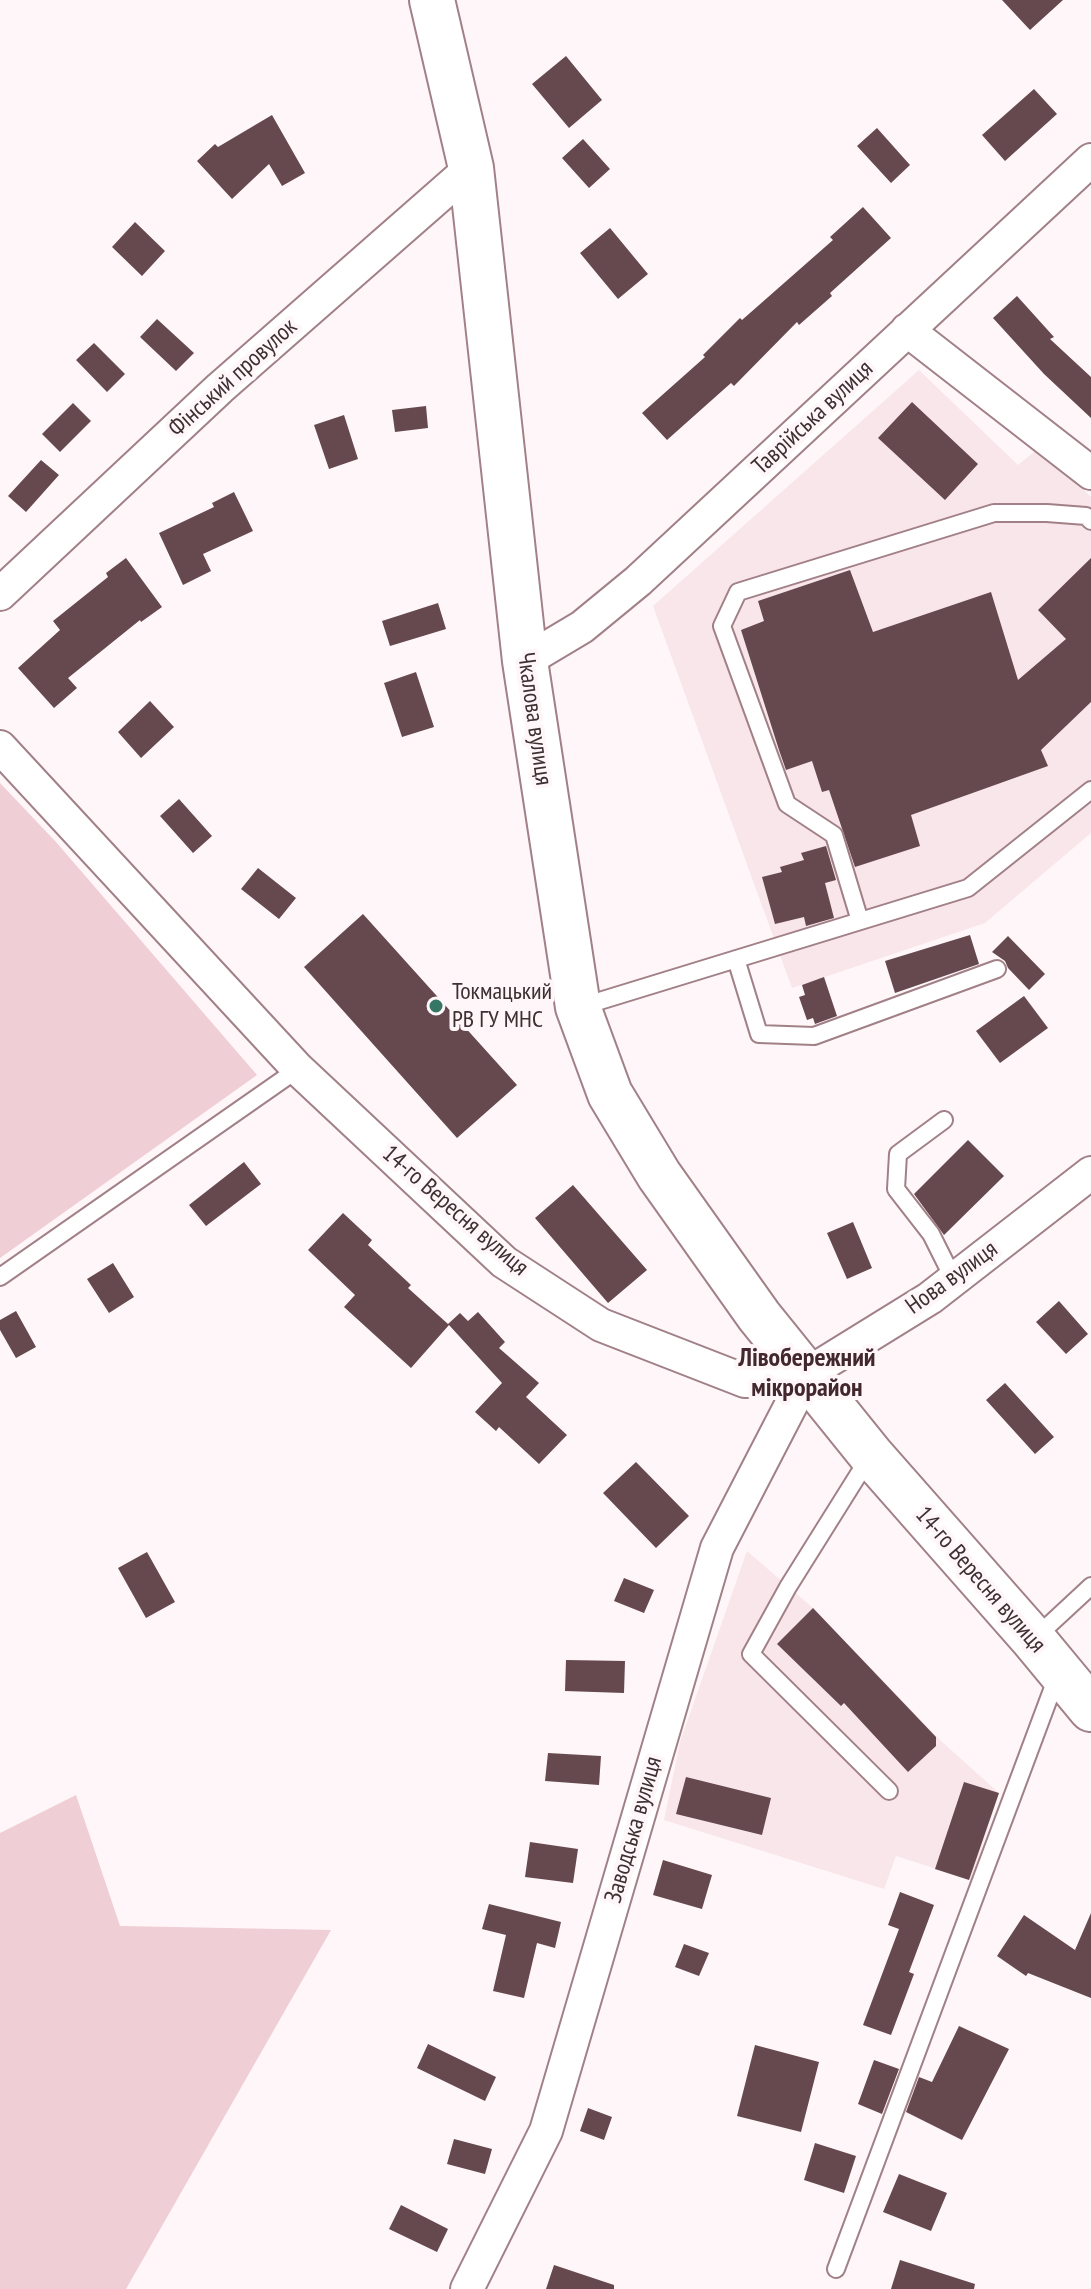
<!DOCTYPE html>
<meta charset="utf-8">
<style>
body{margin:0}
canvas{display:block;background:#fef6f8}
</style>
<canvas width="1091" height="2289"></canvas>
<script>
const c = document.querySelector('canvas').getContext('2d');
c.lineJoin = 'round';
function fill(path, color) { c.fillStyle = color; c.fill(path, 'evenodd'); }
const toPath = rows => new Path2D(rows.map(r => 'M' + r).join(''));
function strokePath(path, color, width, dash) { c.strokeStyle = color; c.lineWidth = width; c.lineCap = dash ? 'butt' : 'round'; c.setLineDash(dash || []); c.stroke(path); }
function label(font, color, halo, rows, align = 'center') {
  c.font = font + ' "PT Sans Narrow",sans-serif'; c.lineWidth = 8; c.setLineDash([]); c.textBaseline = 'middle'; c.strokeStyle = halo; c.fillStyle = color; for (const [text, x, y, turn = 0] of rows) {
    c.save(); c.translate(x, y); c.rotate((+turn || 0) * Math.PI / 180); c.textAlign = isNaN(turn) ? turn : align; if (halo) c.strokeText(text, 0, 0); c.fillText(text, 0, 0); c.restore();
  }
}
fill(toPath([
 [919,370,1018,465,1040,447,1091,497,1091,833,985,923,792,988,653,606],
 [747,1551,813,1608,941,1741,999,1793,971,1880,896,1856,884,1889,664,1820,680,1742]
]), '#f9e6ea');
fill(toPath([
 [0,783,56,842,257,1075,0,1258],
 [76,1795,120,1926,331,1930,126,2289,0,2289,0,1833]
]), '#efced5');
fill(toPath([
 [1002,0,1063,0,1030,30],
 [566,56,602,100,569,128,532,84],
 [1034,89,1057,114,1005,161,982,135],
 [272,115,305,173,282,186,269,164,232,199,197,161,215,144,218,147],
 [877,128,910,165,891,183,857,146],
 [583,139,610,169,589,188,562,158],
 [863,207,891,238,830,293,832,296,799,325,797,322,734,386,731,383,667,440,642,413,705,357,703,355,740,318,742,320,833,240,830,237],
 [135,222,165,251,142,276,112,247],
 [610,228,648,274,618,299,580,253],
 [1017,296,1054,337,1050,339,1091,377,1091,418,1044,374,993,318],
 [157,319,194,353,176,371,140,337],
 [94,343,125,374,107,392,76,360],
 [912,402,978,464,945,500,878,438],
 [73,403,91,421,60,452,42,434],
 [426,406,428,428,395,432,392,410],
 [344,415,358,459,329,469,314,425],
 [41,460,59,475,26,512,8,496],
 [234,492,253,531,203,554,211,571,183,585,159,533,214,507,212,503],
 [126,558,162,607,141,622,140,620,68,678,77,688,54,708,18,668,60,630,53,621,108,577,106,573],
 [1091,558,1091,702,1041,750,1048,766,911,815,920,846,855,867,829,790,822,792,812,761,786,770,779,750,741,630,764,621,758,601,850,570,873,632,991,592,1018,680,1066,639,1038,610],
 [438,603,446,629,390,646,382,621],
 [416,672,434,727,402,737,384,683],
 [150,701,174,727,141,758,118,732],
 [179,799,212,836,193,853,160,816],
 [826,846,836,880,825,883,834,918,806,926,804,917,775,924,762,877,782,872,780,867,804,860,801,853],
 [258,868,296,898,279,919,241,889],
 [363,914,517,1085,457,1138,304,967],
 [970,935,979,964,895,993,885,961],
 [1008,936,1045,974,1029,990,1008,968,1005,961,992,952],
 [824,977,837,1016,815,1024,813,1018,807,1020,799,997,805,995,802,985],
 [1024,996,1048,1028,1000,1063,976,1031],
 [968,1140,1004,1176,944,1235,914,1194],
 [244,1162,261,1184,206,1226,189,1205],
 [573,1185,647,1270,608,1303,535,1218],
 [343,1213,372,1240,368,1245,411,1285,408,1288,448,1324,460,1313,468,1321,478,1312,505,1342,499,1348,539,1383,526,1397,567,1435,539,1464,499,1427,496,1431,475,1412,502,1383,449,1325,411,1368,344,1307,355,1295,308,1250],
 [853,1222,872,1268,847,1279,827,1233],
 [113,1263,134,1297,109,1313,87,1279],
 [1059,1301,1088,1334,1066,1354,1036,1322],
 [16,1311,36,1347,16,1358,0,1330,0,1320],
 [1005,1383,1054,1437,1035,1454,986,1400],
 [636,1462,689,1516,656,1548,603,1493],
 [147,1552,175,1602,146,1618,118,1568],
 [624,1578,654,1590,644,1613,614,1601],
 [813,1608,936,1737,936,1746,908,1772,844,1703,841,1706,777,1644],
 [566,1660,625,1661,624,1693,565,1691],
 [548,1753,601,1756,599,1785,545,1781],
 [686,1777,771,1798,762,1835,676,1814],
 [964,1782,999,1793,969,1880,935,1869],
 [530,1842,578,1849,573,1883,525,1877],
 [663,1860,712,1875,702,1909,653,1895],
 [900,1892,934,1905,909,1972,914,1974,891,2035,863,2025,899,1929,888,1925],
 [489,1904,561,1922,555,1948,537,1943,524,1998,493,1991,506,1935,482,1929],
 [1091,1913,1091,1998,1028,1973,1026,1976,997,1956,1024,1915,1075,1950],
 [684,1944,709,1953,699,1976,675,1967],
 [959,2026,1009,2049,962,2140,906,2112,919,2077,932,2082],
 [428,2044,496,2077,485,2101,417,2068],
 [755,2045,819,2062,801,2132,737,2116],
 [874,2060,899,2069,882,2114,858,2104],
 [588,2108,612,2117,604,2140,580,2131],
 [454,2139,492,2149,485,2174,447,2164],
 [815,2143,856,2156,844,2193,804,2180],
 [899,2174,947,2193,931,2231,883,2212],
 [401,2205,448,2229,437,2252,389,2229],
 [900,2260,975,2284,974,2289,891,2289],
 [554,2265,614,2285,614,2289,546,2289]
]), '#66494f');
const service = toPath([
 [860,921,834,835,787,804,722,626,738,592,994,513,1047,513,1086,516,1091,521],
 [736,959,759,1034,814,1036,997,969],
 [580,1007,968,888,1091,790],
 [944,1120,898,1154,896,1189,931,1234,954,1280],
 [0,1277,298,1069],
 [870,1456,788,1587,751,1654,889,1791],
 [1035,1638,1091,1586],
 [836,2269,1058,1674]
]);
const minor = toPath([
 [907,330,1091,473],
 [0,594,220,388,471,168],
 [525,661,582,627,638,581,1091,160],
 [0,747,298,1069,504,1262,601,1325,745,1381,807,1374,930,1298,1091,1173],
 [467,2289,546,2131,717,1548,807,1374]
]);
const secondary = toPath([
 [432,0,471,168,525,661,578,1007,610,1094,659,1175,759,1316,871,1455,1033,1639,1091,1709]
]);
strokePath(service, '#a18187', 20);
strokePath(minor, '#a18187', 36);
strokePath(secondary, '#a18187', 48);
strokePath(service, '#fff', 16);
strokePath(minor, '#fff', 32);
strokePath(secondary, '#fff', 44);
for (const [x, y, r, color] of [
 [436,1006,8,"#367664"]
]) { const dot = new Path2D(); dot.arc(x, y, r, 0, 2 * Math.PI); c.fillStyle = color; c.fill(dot); strokePath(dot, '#fef6f8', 3); }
label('24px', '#3d2f32', '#fef6f8', [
 ["Фінський провулок",233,378,-42],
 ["Таврійська вулиця",813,418,-43],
 ["Чкалова вулиця",534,719,82],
 ["14-го Вересня вулиця",455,1211,41],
 ["Нова вулиця",952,1278,-36],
 ["14-го Вересня вулиця",980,1580,49],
 ["Заводська вулиця",634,1830,-74]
]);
label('24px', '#3d2f32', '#fef6f8', [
 ["Токмацький",452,992],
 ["РВ ГУ МНС",452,1020]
], 'left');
label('bold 26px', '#42272e', '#fef6f8', [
 ["Лівобережний",807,1359],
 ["мікрорайон",807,1389]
]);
</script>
